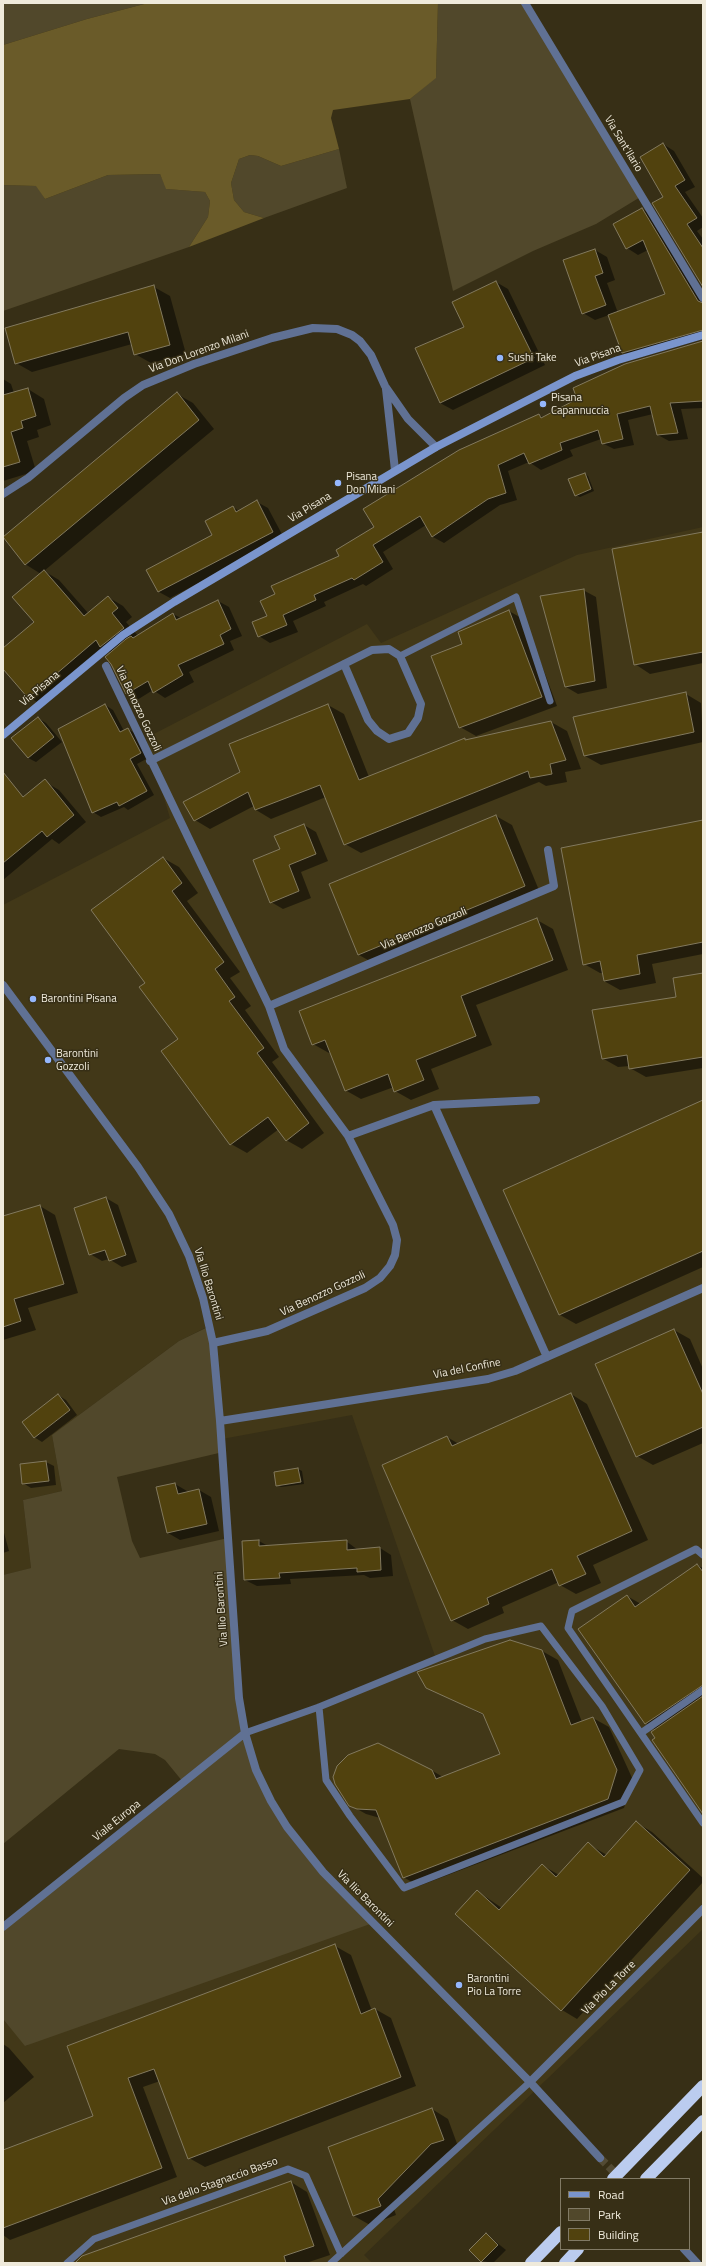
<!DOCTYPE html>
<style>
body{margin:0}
#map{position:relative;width:706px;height:2266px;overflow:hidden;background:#372f16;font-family:"Titillium Web",sans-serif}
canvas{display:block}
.frame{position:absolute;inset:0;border:4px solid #efeadb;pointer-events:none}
.legend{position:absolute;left:560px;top:2178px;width:130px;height:72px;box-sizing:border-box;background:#372f16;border:1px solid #817a65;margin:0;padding:5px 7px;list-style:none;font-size:12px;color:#efeadb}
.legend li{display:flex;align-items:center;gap:8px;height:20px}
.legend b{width:20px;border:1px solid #817a65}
</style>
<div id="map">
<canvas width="706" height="2266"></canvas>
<div class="frame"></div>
<ul class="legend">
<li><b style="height:5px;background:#7a95cd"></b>Road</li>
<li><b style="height:11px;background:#51482b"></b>Park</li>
<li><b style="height:11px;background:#51420e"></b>Building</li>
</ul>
</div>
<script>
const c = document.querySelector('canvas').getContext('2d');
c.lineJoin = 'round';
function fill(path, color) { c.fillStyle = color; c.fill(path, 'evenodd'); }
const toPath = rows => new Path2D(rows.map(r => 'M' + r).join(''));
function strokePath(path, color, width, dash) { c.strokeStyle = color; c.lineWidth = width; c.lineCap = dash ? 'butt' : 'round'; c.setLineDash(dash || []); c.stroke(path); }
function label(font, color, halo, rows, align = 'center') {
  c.font = font + ' "Titillium Web",sans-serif'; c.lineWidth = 3; c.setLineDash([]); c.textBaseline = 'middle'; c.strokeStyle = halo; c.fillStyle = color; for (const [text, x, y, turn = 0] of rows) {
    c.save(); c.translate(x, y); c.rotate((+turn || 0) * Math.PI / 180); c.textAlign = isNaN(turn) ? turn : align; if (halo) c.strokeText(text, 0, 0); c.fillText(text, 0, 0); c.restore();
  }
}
fill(toPath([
 [703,527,703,1929,364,2255,372,2263,3,2263,3,2019,26,2046,323,1872,271,1801,245,1733,436,1659,352,1415,222,1439,209,1326,179,1341,52,1435,62,1491,23,1500,31,1568,3,1575,3,905,170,818,146,738,367,624,381,643,577,555]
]), '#423818');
fill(toPath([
 [3,3,148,3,87,19,3,45],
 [438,3,528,3,642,196,596,224,533,251,453,291,410,99,436,77],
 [339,149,347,188,264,218,244,212,234,200,231,183,239,159,250,155,258,156,281,166],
 [160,174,167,189,205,192,210,201,208,217,189,247,3,311,3,185,37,186,45,199,108,175],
 [210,1326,223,1452,117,1477,132,1541,140,1558,228,1538,239,1698,256,1770,287,1827,373,1923,25,2046,3,2019,3,1927,183,1782,165,1760,155,1754,119,1749,3,1844,3,1575,31,1568,23,1500,62,1491,52,1435,179,1341]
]), '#51482b');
fill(toPath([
 [148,3,438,3,436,78,410,99,333,110,331,118,339,149,281,166,258,156,250,155,239,159,231,183,234,200,244,212,264,218,189,247,208,217,210,201,205,192,166,189,160,174,108,175,45,199,36,186,3,185,3,45,87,19]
]), '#6a5b29');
fill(toPath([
 [663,144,674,151,695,187,685,192,703,218,703,227,697,231,703,239,703,287,653,203,664,197],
 [642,209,654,216,703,298,703,339,634,359,623,352,609,315,595,320,583,313,595,250,607,257,615,280,607,283,618,313,666,295,648,250,638,255,627,248],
 [496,282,508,289,545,365,453,410,440,403,465,327],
 [154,287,170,296,186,354,151,363,135,354,132,344,32,372,16,363],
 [703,341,703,408,681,409,688,439,669,441,658,435,653,414,628,420,634,445,614,449,602,443,601,439,570,450,573,456,541,470,529,462,508,471,517,500,500,505,444,543,433,537,426,525,383,552,393,569,366,586,363,584,324,602,326,606,293,621,298,632,270,643,259,636,276,594,340,556,375,527,539,415,544,418,578,400,626,364],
 [3,379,11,384,14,393,28,389,44,399,51,425,37,430,39,437,27,441,36,471,3,481],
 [177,394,193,403,214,429,44,571,59,580,88,613,108,597,123,606,132,617,126,622,138,636,173,614,181,618,218,601,229,607,242,636,230,641,234,650,189,672,194,682,165,698,153,690,137,700,126,693,112,653,107,651,43,706,29,697,3,668,3,649,35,622,41,574,25,564,3,538],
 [585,474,588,476,594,491,580,497,576,495],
 [257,502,268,508,284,538,170,598,159,592,213,536,233,507,239,511],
 [703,533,703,663,650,674,635,664],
 [583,590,596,597,607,688,578,694,566,687],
 [509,611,525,620,557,706,476,736,460,727,464,645],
 [686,694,701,703,703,742,601,765,585,756],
 [105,705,113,710,124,731,128,729,136,734,148,758,137,764,154,795,128,810,124,807,101,817,93,812],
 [328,705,344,714,369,777,465,739,467,740,551,722,567,731,581,769,565,772,567,782,546,786,539,782,361,853,345,844,326,797,271,819,256,810,254,806,210,829,195,820,241,772],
 [38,718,46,723,62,742,36,762,28,758],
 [47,783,59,790,86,822,59,844,52,839,3,880,3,819],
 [496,816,512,825,541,895,375,964,359,955,330,884],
 [703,821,703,954,652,964,656,983,620,990,604,981,603,973,600,973,584,964],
 [304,825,316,832,328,861,301,872,311,898,283,909,271,902,281,849],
 [163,858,179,867,198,893,187,901,240,972,230,978,251,1006,245,1010,279,1057,272,1062,324,1133,302,1149,286,1140,279,1129,247,1153,231,1144,179,1040,146,983],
 [537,920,553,929,568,970,476,1005,492,1045,431,1069,439,1089,411,1100,395,1091,394,1087,361,1099,345,1090,331,1052,329,1053,313,1044],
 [703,974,703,1068,646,1077,630,1068,630,1066,618,1067,602,1058],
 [703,1104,703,1267,576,1324,560,1315,505,1190],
 [106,1198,118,1205,137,1262,122,1267,109,1259,102,1261,90,1254],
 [40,1206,55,1215,78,1293,28,1308,36,1330,3,1340,3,1217],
 [674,1330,690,1339,703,1369,703,1443,653,1465,637,1456],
 [571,1394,587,1404,648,1540,593,1565,601,1583,576,1594,560,1585,559,1582,502,1607,504,1613,468,1629,452,1620,447,1437,459,1444],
 [58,1395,66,1400,77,1415,42,1442,34,1437],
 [46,1462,54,1466,56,1485,31,1488,23,1483,21,1464],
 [298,1469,302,1471,304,1484,281,1487,277,1485],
 [175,1484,187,1491,188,1493,199,1490,211,1497,219,1531,180,1540,168,1533],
 [3,1529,9,1551,3,1553],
 [259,1541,268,1546,346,1541,358,1550,380,1548,391,1555,393,1576,370,1578,364,1575,290,1579,291,1584,257,1586,245,1580],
 [697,1565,703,1568,703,1812,656,1738,656,1730,646,1723,627,1596,641,1604],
 [542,1651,558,1660,582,1722,593,1718,609,1727,633,1780,624,1808,419,1886,403,1877,380,1818,366,1814,350,1805,431,1770,443,1777,501,1755,485,1716,427,1687],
 [637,1823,652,1832,703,1878,703,1882,577,2019,562,2010,477,1891,502,1908,542,1865,559,1875,588,1844,607,1855],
 [335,1946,351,1955,372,2011,375,2009,391,2018,416,2086,205,2167,189,2158,160,2081,143,2087,177,2177,10,2240,3,2235,3,2151,94,2117,68,2046],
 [3,2044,9,2048,34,2077,3,2103],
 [432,2109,448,2119,459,2149,447,2153,394,2209,396,2215,370,2225,354,2216,329,2147],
 [291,2182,307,2192,330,2255,306,2263,86,2263],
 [486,2234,506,2250,493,2263,482,2261,471,2250]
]), '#0007');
const building = toPath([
 [663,143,685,180,675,186,697,218,687,224,703,248,703,287,652,203,663,197,640,157,663,143],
 [642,208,698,301,703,303,703,330,622,353,608,315,665,294,643,240,626,249,613,224,642,208],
 [595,249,603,273,595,276,606,305,582,314,563,260,595,249],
 [496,281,534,358,440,403,415,348,464,327,452,302,496,281],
 [154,285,170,345,134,355,128,332,15,364,5,328,154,285],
 [703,341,703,401,670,403,678,433,657,435,650,406,617,414,623,439,602,444,598,430,560,443,562,450,529,464,524,453,498,465,506,493,488,499,432,537,420,516,373,545,383,562,354,580,352,578,314,595,316,600,283,615,287,625,258,637,252,622,267,616,260,601,275,594,271,586,339,556,336,550,374,527,363,509,459,450,539,414,541,418,577,399,573,388,625,364,703,341],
 [28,388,36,416,21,421,23,428,11,432,20,462,3,467,3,395,28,388],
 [177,392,199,420,25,565,3,537,177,392],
 [585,473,591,489,575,496,568,479,585,473],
 [257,500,273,532,158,592,146,570,212,535,205,521,233,506,236,512,257,500],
 [703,532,703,652,634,665,612,549,703,532],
 [44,570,84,616,108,596,118,608,112,613,124,628,100,647,96,640,28,698,3,669,3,648,34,622,12,597,44,570],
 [584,589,595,681,565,687,540,596,584,589],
 [218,600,231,629,220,635,224,644,178,665,183,675,153,693,148,681,126,694,111,664,105,657,126,639,131,636,133,638,173,613,176,620,218,600],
 [509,610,542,697,459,728,431,656,462,644,458,632,509,610],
 [686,692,694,732,584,756,573,717,686,692],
 [105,704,120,732,128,728,141,753,130,759,147,791,119,806,117,802,92,813,58,729,105,704],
 [328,704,359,780,465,738,465,740,551,721,566,760,550,764,552,774,530,778,528,771,344,845,320,785,255,810,248,792,194,821,183,802,240,772,229,744,328,704],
 [38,717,54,737,28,758,11,738,38,717],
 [3,772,23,797,45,779,74,815,47,837,42,831,3,863,3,772],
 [496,815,525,886,358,955,329,884,496,815],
 [703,820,703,942,637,955,640,974,604,981,600,961,583,965,561,848,703,820],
 [304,824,316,854,289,865,299,891,270,903,253,860,280,849,274,836,304,824],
 [163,857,182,883,172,891,224,962,215,969,235,997,229,1001,264,1048,257,1053,309,1123,286,1141,268,1117,230,1145,161,1051,178,1039,139,987,145,983,91,910,163,857],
 [537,918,553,960,461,996,476,1036,416,1060,424,1080,394,1092,388,1074,345,1091,325,1040,312,1045,299,1011,537,918],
 [703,973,703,1057,629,1069,627,1055,602,1059,592,1010,676,997,673,978,703,973],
 [703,1100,703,1251,559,1315,503,1190,703,1100],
 [106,1197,126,1255,109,1261,105,1250,89,1255,74,1208,106,1197],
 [40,1205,64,1284,14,1299,21,1321,3,1327,3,1216,40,1205],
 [674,1329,703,1394,703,1427,636,1457,595,1364,674,1329],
 [571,1393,632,1531,577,1556,586,1574,559,1586,552,1569,487,1598,489,1604,451,1621,382,1465,447,1436,452,1446,571,1393],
 [58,1394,70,1410,34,1438,22,1422,58,1394],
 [46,1461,49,1481,22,1484,20,1464,46,1461],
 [298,1468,301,1482,276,1486,274,1472,298,1468],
 [175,1483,178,1494,199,1489,207,1524,167,1533,156,1487,175,1483],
 [259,1540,259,1546,347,1540,347,1550,380,1547,381,1570,357,1572,357,1568,279,1573,280,1578,244,1580,242,1541,259,1540],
 [697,1564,703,1572,703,1685,645,1724,578,1629,627,1595,635,1607,697,1564],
 [510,1640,542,1650,571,1725,593,1717,617,1770,608,1799,403,1878,376,1810,357,1809,349,1806,335,1784,333,1777,337,1766,348,1755,378,1743,432,1770,436,1779,500,1754,483,1714,426,1688,417,1672,510,1640],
 [703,1696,703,1814,652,1740,655,1738,651,1732,703,1696],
 [636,1821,690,1870,561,2011,455,1914,477,1890,499,1910,542,1864,556,1877,588,1842,604,1857,636,1821],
 [335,1944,361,2014,375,2008,401,2077,188,2159,154,2069,128,2078,162,2168,3,2228,3,2150,93,2116,67,2046,335,1944],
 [432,2108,444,2140,431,2144,378,2199,381,2206,353,2216,328,2147,432,2108],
 [291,2181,314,2246,284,2256,286,2263,75,2263,82,2256,291,2181],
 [486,2233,498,2245,481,2262,469,2250,486,2233]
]);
fill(building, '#51420e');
strokePath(building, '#82795e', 1);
strokePath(toPath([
 [600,2158,620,2178]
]), '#534b34', 8, [8, 4]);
strokePath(toPath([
 [400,656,516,597,550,701],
 [703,1555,696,1549,572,1611,568,1628,703,1823],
 [245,1733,319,1707,485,1639,541,1626,602,1706,640,1770,623,1802,404,1888,350,1816,326,1780,319,1707],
 [641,1733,703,1690],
 [67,2263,94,2239,288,2169,306,2176,341,2254],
 [331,2263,530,2082]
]), '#607194', 7);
strokePath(toPath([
 [525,3,703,298],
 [386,389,395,470],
 [3,494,28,478,124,398,143,385,194,364,272,338,313,328,337,329,352,335,360,341,371,355,385,386,408,419,436,447],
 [106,666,269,1006,284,1049,348,1136,393,1225,397,1240,395,1255,390,1266,380,1278,365,1288,267,1331,213,1343],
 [150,761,372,650,389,649,400,656,421,704,418,718,408,733,389,739,377,731,368,720,344,664],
 [3,985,138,1167,169,1214,189,1256,203,1298,213,1343,220,1421,239,1698,245,1733,256,1770,271,1801,287,1827,323,1872,530,2082,600,2158],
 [269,1006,554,886,548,850],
 [434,1105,536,1100],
 [348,1136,434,1105,547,1357],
 [220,1421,488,1379,515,1371,703,1288],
 [3,1927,245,1733],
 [530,2082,703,1909],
 [684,2249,697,2263]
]), '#607194', 8);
strokePath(toPath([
 [3,735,123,635,174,602,436,447,575,376,618,360,703,335]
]), '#7a95cd', 8);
strokePath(toPath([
 [613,2179,703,2086],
 [646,2179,703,2121],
 [531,2263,561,2232],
 [565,2263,578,2249]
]), '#bbccef', 12);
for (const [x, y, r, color] of [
 [500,358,4,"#95b7fd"],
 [543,404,4,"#95b7fd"],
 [338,483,4,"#95b7fd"],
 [33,999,4,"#95b7fd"],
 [48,1060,4,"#95b7fd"],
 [459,1985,4,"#95b7fd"]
]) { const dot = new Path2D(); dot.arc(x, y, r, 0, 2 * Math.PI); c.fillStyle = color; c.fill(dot); strokePath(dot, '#372f16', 1.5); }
label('11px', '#efeadb', '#372f16', [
 ["Via Sant'Ilario",623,144,59],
 ["Via Don Lorenzo Milani",199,352,-20],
 ["Via Pisana",598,356,-20],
 ["Via Pisana",310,508,-31],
 ["Via Pisana",40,689,-40],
 ["Via Benozzo Gozzoli",138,709,65],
 ["Via Benozzo Gozzoli",424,929,-23],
 ["Via Ilio Barontini",208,1284,73],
 ["Via Benozzo Gozzoli",323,1294,-25],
 ["Via del Confine",467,1369,-11],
 ["Via Ilio Barontini",222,1609,-94],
 ["Viale Europa",117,1821,-39],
 ["Via Ilio Barontini",365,1899,45],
 ["Via Pio La Torre",609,1988,-45],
 ["Via dello Stagnaccio Basso",220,2182,-20]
]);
label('11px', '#efeadb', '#372f16', [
 ["Sushi Take",508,358],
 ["Pisana",551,398],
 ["Capannuccia",551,411],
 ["Pisana",346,477],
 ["Don Milani",346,490],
 ["Barontini Pisana",41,999],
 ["Barontini",56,1054],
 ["Gozzoli",56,1067],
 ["Barontini",467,1979],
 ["Pio La Torre",467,1992]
], 'left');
</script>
